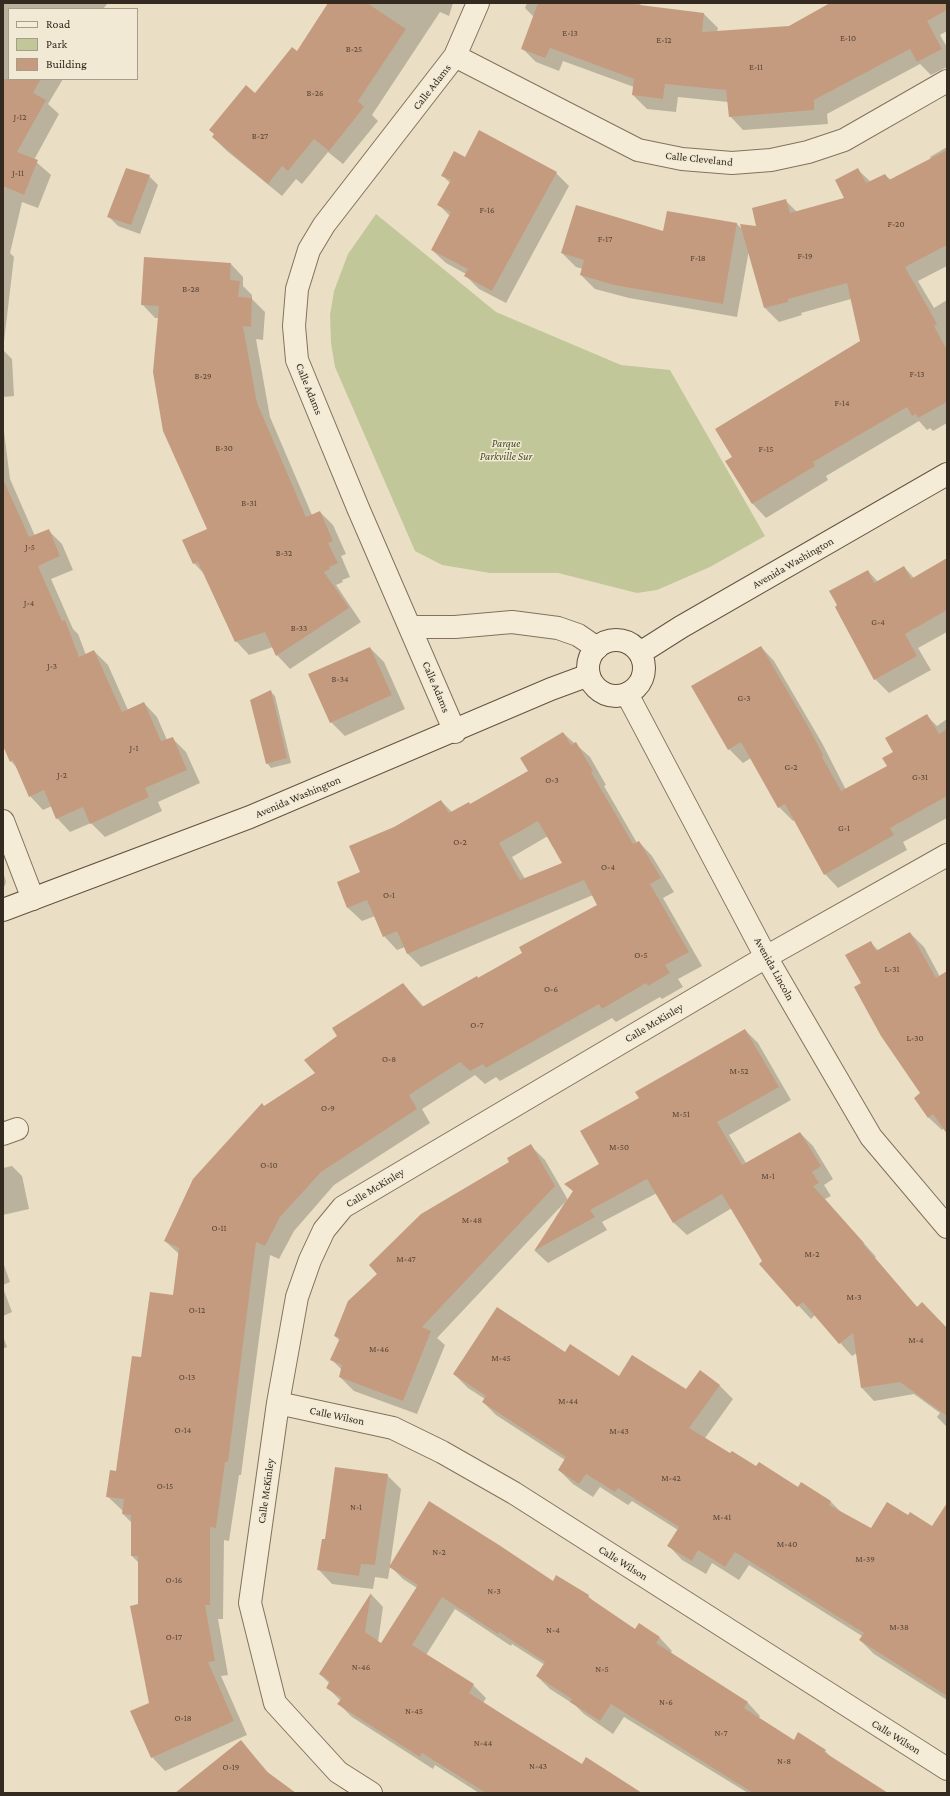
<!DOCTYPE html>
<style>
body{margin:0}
#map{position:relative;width:950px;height:1796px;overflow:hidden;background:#eadfc5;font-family:"Crimson Pro",serif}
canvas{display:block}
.frame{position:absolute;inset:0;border:4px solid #352a20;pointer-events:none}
.legend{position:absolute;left:8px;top:8px;width:130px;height:72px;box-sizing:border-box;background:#f2e9d4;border:1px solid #a69d8c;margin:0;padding:5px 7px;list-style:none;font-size:12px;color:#352a20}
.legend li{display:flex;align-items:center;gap:8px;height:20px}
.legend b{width:20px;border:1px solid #a69d8c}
</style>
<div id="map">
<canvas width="950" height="1796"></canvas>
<div class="frame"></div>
<ul class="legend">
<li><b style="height:5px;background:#f5ecd8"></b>Road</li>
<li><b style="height:11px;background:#c2c79a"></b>Park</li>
<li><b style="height:11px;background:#c49b7f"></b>Building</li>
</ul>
</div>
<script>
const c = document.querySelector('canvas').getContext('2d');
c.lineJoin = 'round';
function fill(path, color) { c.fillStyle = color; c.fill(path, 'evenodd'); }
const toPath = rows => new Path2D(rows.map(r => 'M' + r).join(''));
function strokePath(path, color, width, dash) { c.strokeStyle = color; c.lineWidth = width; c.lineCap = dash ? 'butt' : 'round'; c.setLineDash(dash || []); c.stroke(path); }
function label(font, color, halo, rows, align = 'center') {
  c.font = font + ' "Crimson Pro",serif'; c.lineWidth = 3; c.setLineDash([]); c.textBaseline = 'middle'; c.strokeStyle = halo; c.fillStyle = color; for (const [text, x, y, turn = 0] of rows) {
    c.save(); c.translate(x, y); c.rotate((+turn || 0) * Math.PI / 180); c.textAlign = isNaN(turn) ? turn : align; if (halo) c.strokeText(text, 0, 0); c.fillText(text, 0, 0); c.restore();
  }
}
fill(toPath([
 [376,214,496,312,621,365,670,370,765,536,710,567,657,590,637,593,558,573,490,573,442,565,415,551,335,367,331,343,330,315,334,291,348,254]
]), '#c2c79a');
fill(toPath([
 [3,3,108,3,103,9,9,9,9,79,63,79,48,104,59,114,34,160,51,175,38,208,22,202,10,253,14,257,3,350,12,359,14,396,3,397],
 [329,3,453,3,449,16,440,12,372,115,378,121,343,164,328,152,302,184,296,179,282,196,227,151,213,137,297,53],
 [527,3,641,3,640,6,704,14,718,28,717,32,789,27,835,3,947,3,947,31,940,35,947,47,947,67,931,75,920,64,827,114,828,124,743,130,730,116,728,102,678,97,676,112,647,109,633,95,634,87,563,61,559,71,536,62,522,48,534,17,525,8],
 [947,147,947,266,918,281,934,308,947,300,947,423,933,431,930,428,927,430,919,421,826,476,828,480,766,518,753,504,727,461,733,457,861,342,851,299,801,313,802,315,779,322,765,308,749,250,737,317,629,298,595,289,581,275,583,269,576,267,562,253,664,232,668,212,737,224,743,230,758,228,785,200,797,212,845,198,858,170,871,182,885,175,891,180,931,159,930,157],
 [556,173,569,186,506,303,479,289,465,275,466,274,446,263,432,250,450,216,439,205,450,183,442,175],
 [149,176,158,185,140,234,118,226,109,217],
 [230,263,243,277,243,286,252,295,252,299,265,312,263,340,256,339,270,417,312,515,320,512,333,525,346,554,341,556,350,577,342,580,343,582,336,585,361,622,290,669,277,655,273,647,249,655,236,641,205,575,194,563,208,530,159,318,155,318,142,304],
 [3,424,10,479,35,536,48,530,62,544,73,570,51,579,73,629,78,634,86,655,94,651,108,665,128,710,144,703,157,717,167,740,172,738,186,752,200,783,158,802,162,811,105,837,91,823,70,832,57,818,52,806,43,810,30,796,17,768,11,761,3,743],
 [947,560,947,632,918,648,931,670,889,693,875,679,868,571,878,582,904,567,914,578],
 [761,647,774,661,822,743,846,790,888,767,895,752,927,716,937,726,947,719,947,818,903,842,907,850,838,888,825,874,795,820,793,821,779,807,751,758,743,763,729,749],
 [370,648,384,662,405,709,345,736,331,722],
 [271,692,275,696,291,763,271,768,267,763],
 [563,733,590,757,606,785,604,786,637,843,639,842,652,856,674,892,663,898,702,966,678,979,683,987,662,999,660,997,616,1022,612,1018,500,1081,496,1077,485,1084,475,1075,422,1109,430,1123,334,1185,294,1231,279,1259,270,1255,241,1475,239,1475,229,1541,224,1540,223,1619,218,1619,228,1675,221,1676,247,1735,165,1771,152,1757,150,1704,139,1605,139,1563,132,1556,132,1523,123,1514,123,1511,107,1496,117,1472,142,1358,174,1296,179,1254,165,1241,264,1107,317,1074,339,1037,403,984,424,1007,524,953,598,905,593,895,421,967,408,954,405,947,397,950,384,936,375,916,362,921,348,908,338,882,362,873,395,828,441,801,452,812,471,805,529,771],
 [548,836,564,863,525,879,512,857],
 [3,871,6,882,3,890],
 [910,933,924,947,947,990,947,1132,944,1128,942,1130,928,1117,921,1094,862,983,870,942,879,951],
 [745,1030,758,1043,791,1100,729,1135,746,1163,800,1133,813,1146,833,1179,824,1185,831,1196,825,1199,876,1257,875,1258,918,1308,947,1329,947,1427,937,1417,940,1413,914,1394,874,1401,862,1388,857,1353,852,1356,815,1315,811,1319,760,1264,763,1261,732,1208,687,1235,674,1223,657,1193,602,1222,607,1230,548,1263,535,1251,565,1202,437,1338,445,1345,417,1414,354,1391,340,1377,342,1370,332,1360,340,1341,335,1336,510,1162,531,1146,545,1160,568,1200,574,1192,566,1184,601,1164,640,1099],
 [12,1166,22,1176,29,1209,3,1215,3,1168],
 [3,1262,10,1282,3,1285],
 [3,1288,12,1312,3,1316],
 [3,1336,7,1347,3,1349],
 [565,1353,620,1377,686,1391,719,1385,733,1399,705,1438,730,1455,798,1489,801,1483,831,1502,843,1514,871,1529,908,1517,932,1527,947,1514,947,1700,874,1654,860,1640,862,1636,749,1565,739,1580,712,1563,706,1574,682,1560,669,1546,678,1530,632,1501,628,1505,600,1487,593,1497,573,1484,559,1470,565,1460,496,1415,483,1402,485,1399,468,1388,454,1374],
 [387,1475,401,1489,390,1566,553,1583,557,1577,588,1596,597,1605,636,1630,639,1625,660,1638,672,1651,670,1654,748,1703,760,1716,759,1718,794,1741,825,1751,833,1759,883,1793,748,1793,624,1717,613,1734,584,1714,575,1705,550,1689,537,1676,545,1665,512,1644,511,1646,455,1609,426,1655,473,1685,486,1698,483,1703,582,1766,640,1793,479,1793,435,1765,433,1769,352,1717,339,1704,341,1701,327,1687,330,1684,320,1674,371,1594,383,1607,378,1642,382,1644,417,1588,403,1579,390,1566,388,1579,375,1577,373,1589,332,1584,319,1570,326,1541],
 [241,1741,272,1777,295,1793,192,1793]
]), '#0003');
fill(toPath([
 [328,3,367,3,406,29,358,101,364,107,329,151,314,139,288,171,282,166,268,184,212,137,214,134,209,130,246,85,255,93,292,47,297,51],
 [538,3,624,3,704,13,702,32,789,26,830,3,947,3,947,10,927,21,942,49,917,62,910,49,814,100,814,110,729,117,726,90,665,84,663,99,632,95,634,79,550,48,545,58,521,49],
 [3,79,41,79,33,93,46,100,17,152,38,160,24,195,3,186],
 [479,130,557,172,492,291,464,276,468,269,431,250,451,212,437,205,451,180,441,176,454,151,465,157],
 [947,150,947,245,905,267,937,324,934,326,947,350,947,402,918,418,916,414,912,416,907,407,813,462,815,466,752,504,725,461,732,457,715,429,860,341,847,283,788,299,788,302,764,308,740,224,756,226,752,208,786,199,790,213,844,198,835,180,858,168,866,183,885,174,889,180],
 [126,168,150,175,131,225,107,217],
 [576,205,663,231,667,211,737,223,723,304,614,285,580,275,584,260,561,253],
 [144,257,231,263,230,280,240,281,238,297,252,298,251,327,243,326,257,403,306,517,320,511,333,541,328,543,338,563,329,567,330,569,324,572,349,608,276,656,265,632,235,642,198,562,193,564,182,540,207,529,163,431,153,372,159,306,141,305],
 [3,479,29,537,49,529,60,556,38,566,62,621,65,620,79,657,94,650,122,712,144,702,161,741,173,737,187,770,145,788,149,797,90,824,83,807,56,819,44,790,29,797,13,760,10,762,3,746],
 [947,558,947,610,905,634,917,656,874,680,835,607,837,605,829,591,868,570,874,583,904,566,911,579],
 [761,646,809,728,823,755,822,757,841,791,887,766,882,758,893,752,885,738,927,714,939,734,947,729,947,796,890,828,894,835,824,875,785,804,778,808,741,742,728,750,691,686],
 [370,647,392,695,330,723,308,674],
 [271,690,287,758,266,764,250,700],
 [563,732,571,745,576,742,593,771,591,772,633,844,639,841,661,878,650,884,689,952,665,965,670,973,648,986,646,983,602,1009,599,1004,486,1068,483,1064,470,1071,460,1062,409,1095,417,1109,321,1172,280,1217,265,1246,256,1242,228,1462,225,1462,216,1528,210,1527,210,1605,205,1605,215,1661,208,1662,234,1721,151,1758,130,1711,149,1703,130,1606,138,1604,138,1556,131,1556,131,1515,122,1514,124,1499,106,1497,110,1470,116,1471,132,1356,141,1357,150,1292,173,1295,179,1248,164,1241,193,1179,262,1103,264,1106,315,1073,304,1060,337,1036,332,1028,403,983,422,1007,477,976,478,978,522,953,519,947,597,905,584,880,407,954,397,931,383,937,367,900,347,908,337,882,360,872,349,846,394,827,441,800,449,813,469,802,470,804,528,771,520,758],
 [538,821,562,863,520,880,499,843],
 [910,932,936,978,947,971,947,1134,933,1114,928,1118,914,1098,920,1093,881,1036,854,987,861,983,845,955,871,941,876,951],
 [745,1029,779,1087,717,1122,742,1165,800,1132,821,1166,812,1172,819,1183,813,1186,864,1243,863,1244,917,1307,922,1302,947,1328,947,1416,900,1382,861,1388,853,1333,839,1344,803,1302,797,1307,759,1264,762,1261,722,1194,673,1223,647,1179,590,1210,595,1217,534,1251,573,1191,564,1184,599,1164,580,1131,639,1098,635,1092],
 [531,1144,555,1186,422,1327,431,1331,403,1401,339,1377,342,1365,330,1360,340,1338,334,1336,348,1301,377,1274,369,1265,421,1214,509,1162,507,1158],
 [497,1307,565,1352,570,1344,619,1376,632,1355,686,1389,700,1370,720,1385,689,1428,730,1453,732,1451,756,1466,759,1462,798,1487,801,1482,831,1501,829,1505,871,1528,887,1502,908,1515,910,1512,932,1526,947,1503,947,1696,859,1640,864,1633,735,1552,725,1567,698,1550,692,1561,667,1546,679,1527,618,1488,615,1492,586,1474,579,1484,558,1470,566,1457,482,1402,486,1396,453,1374],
 [335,1467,388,1474,375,1565,361,1564,359,1576,317,1570,322,1539,325,1539],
 [429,1501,499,1545,553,1581,556,1575,589,1595,588,1597,635,1629,639,1623,660,1637,656,1643,748,1702,744,1708,794,1740,798,1732,826,1750,824,1752,888,1793,753,1793,611,1704,600,1721,570,1702,572,1699,536,1676,545,1662,499,1632,498,1634,442,1597,412,1645,474,1684,469,1693,513,1721,582,1764,586,1757,642,1793,486,1793,422,1753,420,1757,337,1704,342,1698,326,1688,330,1681,319,1674,371,1593,365,1632,381,1643,418,1585,389,1567],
 [241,1740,266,1771,296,1793,175,1793]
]), '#c49b7f');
const street = toPath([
 [455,56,638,150,682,159,732,163,771,160,808,152,844,140,947,81],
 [410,627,455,627,512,622,558,628,578,635,597,648],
 [627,694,766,957,871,1137,947,1227],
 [455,732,358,508,297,360,294,326,297,289,309,250,324,225,455,56,478,3],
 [3,821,33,899],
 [3,1134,17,1129],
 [278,1403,393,1428,442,1452,514,1493,947,1769],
 [371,1793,338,1772,275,1703,250,1603,278,1403,297,1297,310,1260,324,1230,343,1207,766,957,947,855]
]);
const secondary = toPath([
 '588 668a28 28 0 1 1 56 0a28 28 0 1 1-56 0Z',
 [640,653,681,627,947,474],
 [3,910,250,817,551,689,589,675]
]);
strokePath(street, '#83715d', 24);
strokePath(secondary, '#655240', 24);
strokePath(street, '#f5ecd8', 22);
strokePath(secondary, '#f5ecd8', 22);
label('9px', '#594638', null, [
 ["E-13",570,33],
 ["E-10",848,38],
 ["E-12",664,40],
 ["B-25",354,49],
 ["E-11",756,67],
 ["B-26",315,93],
 ["J-12",20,117],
 ["B-27",260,136],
 ["J-11",18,173],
 ["F-16",487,210],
 ["F-20",896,224],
 ["F-17",605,239],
 ["F-19",805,256],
 ["F-18",698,258],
 ["B-28",191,289],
 ["F-13",917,374],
 ["B-29",203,376],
 ["F-14",842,403],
 ["B-30",224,448],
 ["F-15",766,449],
 ["B-31",249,503],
 ["J-5",30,547],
 ["B-32",284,553],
 ["J-4",29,603],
 ["G-4",878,622],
 ["B-33",299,628],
 ["J-3",52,666],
 ["B-34",340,679],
 ["G-3",744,698],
 ["J-1",134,748],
 ["G-2",791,767],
 ["J-2",62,775],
 ["G-31",920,777],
 ["O-3",552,780],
 ["G-1",844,828],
 ["O-2",460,842],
 ["O-4",608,867],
 ["O-1",389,895],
 ["O-5",641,955],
 ["L-31",892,969],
 ["O-6",551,989],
 ["O-7",477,1025],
 ["L-30",915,1038],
 ["O-8",389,1059],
 ["M-52",739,1071],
 ["O-9",328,1108],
 ["M-51",681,1114],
 ["M-50",619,1147],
 ["O-10",269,1165],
 ["M-1",768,1176],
 ["M-48",472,1220],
 ["O-11",219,1228],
 ["M-2",812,1254],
 ["M-47",406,1259],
 ["M-3",854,1297],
 ["O-12",197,1310],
 ["M-4",916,1340],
 ["M-46",379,1349],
 ["M-45",501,1358],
 ["O-13",187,1377],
 ["M-44",568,1401],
 ["O-14",183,1430],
 ["M-43",619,1431],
 ["M-42",671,1478],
 ["O-15",165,1486],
 ["N-1",356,1507],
 ["M-41",722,1517],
 ["M-40",787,1544],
 ["N-2",439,1552],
 ["M-39",865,1559],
 ["O-16",174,1580],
 ["N-3",494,1591],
 ["M-38",899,1627],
 ["N-4",553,1630],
 ["O-17",174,1637],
 ["N-46",361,1667],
 ["N-5",602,1669],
 ["N-6",666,1702],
 ["N-45",414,1711],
 ["O-18",183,1718],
 ["N-7",721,1733],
 ["N-44",483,1743],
 ["N-8",784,1761],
 ["N-43",538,1766],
 ["O-19",231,1767]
]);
label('11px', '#352a20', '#f2e9d4', [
 ["Calle Adams",432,87,-52],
 ["Calle Cleveland",699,159,6],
 ["Calle Adams",309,389,68],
 ["Avenida Washington",793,563,-30],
 ["Calle Adams",436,687,67],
 ["Avenida Washington",298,797,-23],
 ["Avenida Lincoln",774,969,61],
 ["Calle McKinley",654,1023,-31],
 ["Calle McKinley",375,1188,-31],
 ["Calle Wilson",337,1416,12],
 ["Calle McKinley",266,1491,-82],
 ["Calle Wilson",623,1563,32],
 ["Calle Wilson",896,1737,32]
]);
label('italic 11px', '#454f28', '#f2e9d4', [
 ["Parque",506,444],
 ["Parkville Sur",506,457]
]);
</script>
